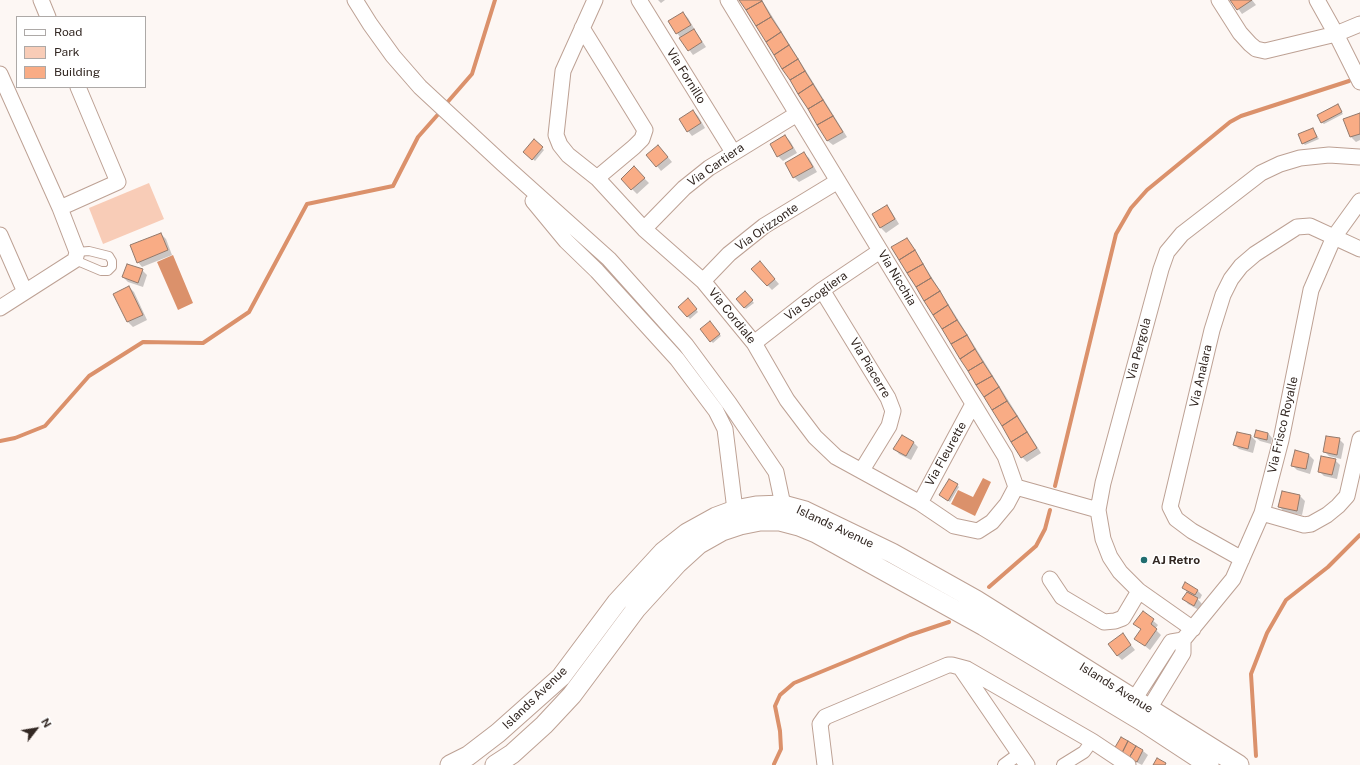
<!DOCTYPE html>
<style>
body{margin:0}
#map{position:relative;width:1360px;height:765px;overflow:hidden;background:#fdf7f4;font-family:"Public Sans",sans-serif}
canvas{display:block}
.legend{position:absolute;left:16px;top:16px;width:130px;height:72px;box-sizing:border-box;background:#fff;border:1px solid #ada9a7;margin:0;padding:5px 7px;list-style:none;font-size:12px;color:#322722}
.legend li{display:flex;align-items:center;gap:8px;height:20px}
.legend b{width:20px;border:1px solid #ada9a7}
.north{position:absolute;left:16px;top:709px;width:40px;height:40px;-webkit-text-stroke:3px #fff;paint-order:stroke;rotate:59deg;font-size:11px;font-weight:700;line-height:16px;text-align:center;color:#322722}
.north::after{content:'';display:block;margin:auto;width:14px;height:18px;background:#322722;clip-path:polygon(50% 0,100% 100%,50% 72%,0 100%)}
</style>
<div id="map">
<canvas width="1360" height="765"></canvas>
<ul class="legend">
<li><b style="height:5px;background:#fff"></b>Road</li>
<li><b style="height:11px;background:#f8ccb7"></b>Park</li>
<li><b style="height:11px;background:#f9ac85"></b>Building</li>
</ul>
<div class="north">N</div>
</div>
<script>
const c = document.querySelector('canvas').getContext('2d');
c.lineJoin = 'round';
function fill(path, color) { c.fillStyle = color; c.fill(path, 'evenodd'); }
const toPath = rows => new Path2D(rows.map(r => 'M' + r).join(''));
function strokePath(path, color, width, dash) { c.strokeStyle = color; c.lineWidth = width; c.lineCap = dash ? 'butt' : 'round'; c.setLineDash(dash || []); c.stroke(path); }
function label(font, color, halo, rows, align = 'center') {
  c.font = font + ' "Public Sans",sans-serif'; c.lineWidth = 3; c.setLineDash([]); c.textBaseline = 'middle'; c.strokeStyle = halo; c.fillStyle = color; for (const [text, x, y, turn = 0] of rows) {
    c.save(); c.translate(x, y); c.rotate((+turn || 0) * Math.PI / 180); c.textAlign = isNaN(turn) ? turn : align; if (halo) c.strokeText(text, 0, 0); c.fillText(text, 0, 0); c.restore();
  }
}
fill(toPath([
 [149,183,164,219,103,244,89,208]
]), '#f8ccb7');
fill(toPath([
 [173,255,193,303,178,310,157,262],
 [983,478,991,482,975,516,951,504,958,490,973,497]
]), '#db916b');
fill(toPath([
 [658,0,665,0,661,3],
 [741,0,762,0,847,137,833,145,828,141],
 [1232,0,1252,0,1256,5,1242,14],
 [683,13,688,18,695,30,694,31,698,35,706,47,693,55,677,33],
 [1339,107,1343,114,1324,124,1321,122],
 [693,111,698,116,705,128,692,136,688,131],
 [1360,114,1360,140,1356,142,1351,137,1345,120],
 [1313,129,1319,139,1305,145,1303,143],
 [785,136,790,141,797,153,783,161,778,156],
 [534,141,544,150,535,161,525,152],
 [663,151,672,162,661,171,657,166],
 [804,154,809,158,817,172,799,182,794,177],
 [639,173,649,183,637,194,632,189],
 [887,206,891,211,899,224,886,233,881,228,873,215],
 [161,234,166,239,172,255,142,267,138,262],
 [906,239,911,244,1041,453,1027,462,1022,457,892,248],
 [764,267,779,284,772,290,752,269],
 [142,270,147,275,143,287,128,282,123,277],
 [129,287,134,292,147,320,133,327,128,322,115,294],
 [745,292,754,303,746,309,737,299],
 [688,299,698,312,690,319,679,307],
 [712,324,721,336,713,343,711,341],
 [1268,433,1272,438,1271,444,1260,441,1255,437],
 [1251,436,1256,441,1253,453,1239,449,1234,444],
 [1339,439,1344,444,1341,459,1329,456,1324,451],
 [913,442,918,447,911,460,899,454,895,449],
 [1296,452,1309,455,1314,460,1310,474,1297,470,1292,465],
 [1335,460,1340,465,1337,479,1324,476,1319,471],
 [957,485,959,487,950,502,942,497],
 [1282,492,1300,496,1305,501,1302,515,1284,512,1280,507],
 [1183,587,1197,590,1202,595,1200,599,1196,597,1202,604,1199,610,1188,604,1184,599,1188,592],
 [1143,612,1158,625,1155,629,1161,635,1150,650,1136,639,1142,630,1135,623],
 [1123,635,1135,650,1122,660,1117,655],
 [1165,660,1172,665,1167,669,1162,664],
 [1121,739,1143,751,1148,755,1142,765,1120,754]
]), '#0003');
strokePath(toPath([
 [445,105,472,74,495,0],
 [0,441,15,438,45,426,89,376,143,342,203,343,249,312,307,204,393,186,418,137,441,111],
 [1055,486,1116,234,1131,208,1147,190,1230,122,1241,116,1349,81],
 [989,587,1036,546,1045,529,1050,510],
 [1256,756,1251,674,1267,633,1286,600,1328,567,1360,535],
 [774,764,781,749,780,731,775,706,780,695,794,683,910,635,949,622]
]), '#db916b', 4);
const building = toPath([
 [739,0,761,0,762,1,746,10,739,0],
 [1230,0,1252,0,1237,10,1230,0],
 [762,1,771,17,756,26,746,10,762,1],
 [683,12,691,25,676,34,668,21,683,12],
 [771,17,781,32,766,42,756,26,771,17],
 [694,29,702,42,688,51,679,38,694,29],
 [781,32,789,45,774,55,766,42,781,32],
 [789,45,798,59,782,69,774,55,789,45],
 [798,59,805,71,790,80,782,69,798,59],
 [805,71,813,84,798,94,790,80,805,71],
 [813,84,823,100,808,109,798,94,813,84],
 [823,100,833,116,817,125,808,109,823,100],
 [1338,104,1342,112,1321,123,1317,115,1338,104],
 [693,110,701,123,687,132,679,119,693,110],
 [1360,113,1360,134,1350,137,1343,119,1360,113],
 [833,116,843,132,827,141,817,125,833,116],
 [1313,128,1317,137,1302,144,1298,134,1313,128],
 [785,135,793,148,777,157,770,144,785,135],
 [534,139,543,147,532,160,523,152,534,139],
 [658,145,668,157,656,167,646,155,658,145],
 [804,152,813,167,793,178,785,163,804,152],
 [634,166,645,178,631,190,621,179,634,166],
 [887,205,895,219,880,228,872,214,887,205],
 [161,233,168,250,137,263,130,245,161,233],
 [907,238,915,250,899,260,891,247,907,238],
 [915,250,923,264,907,273,899,260,915,250],
 [760,261,775,279,767,286,751,269,760,261],
 [127,264,143,269,138,283,122,277,127,264],
 [923,264,931,278,916,287,907,273,923,264],
 [931,278,940,291,924,301,916,287,931,278],
 [129,286,143,315,127,322,113,294,129,286],
 [745,291,753,300,744,308,736,299,745,291],
 [940,291,948,305,933,315,924,301,940,291],
 [688,298,697,309,687,317,678,307,688,298],
 [948,305,957,320,942,329,933,315,948,305],
 [957,320,967,335,951,344,942,329,957,320],
 [710,321,720,334,710,342,700,329,710,321],
 [967,335,975,349,960,359,951,344,967,335],
 [975,349,983,362,968,371,960,359,975,349],
 [983,362,992,376,976,385,968,371,983,362],
 [992,376,999,387,984,397,976,385,992,376],
 [999,387,1007,401,992,410,984,397,999,387],
 [1007,401,1017,416,1002,426,992,410,1007,401],
 [1017,416,1027,432,1011,442,1002,426,1017,416],
 [1256,430,1268,433,1267,440,1254,437,1256,430],
 [1027,432,1037,448,1021,458,1011,442,1027,432],
 [1237,432,1251,435,1248,449,1233,445,1237,432],
 [902,435,914,442,906,456,893,449,902,435],
 [1326,436,1340,438,1337,455,1323,452,1326,436],
 [1295,450,1309,454,1306,469,1291,466,1295,450],
 [1321,456,1336,459,1332,475,1318,472,1321,456],
 [949,479,958,484,948,501,939,495,949,479],
 [1282,491,1300,495,1297,511,1278,507,1282,491],
 [1185,582,1198,590,1195,595,1182,588,1185,582],
 [1187,592,1198,598,1194,606,1182,599,1187,592],
 [1143,611,1154,619,1151,624,1157,629,1145,646,1134,639,1141,629,1133,624,1143,611],
 [1123,633,1131,645,1117,656,1108,644,1123,633],
 [1121,737,1128,741,1122,753,1114,749,1121,737],
 [1128,741,1136,746,1129,758,1122,753,1128,741],
 [1136,746,1143,750,1137,762,1129,758,1136,746],
 [1157,758,1166,763,1165,765,1153,765,1157,758]
]);
fill(building, '#f9ac85');
strokePath(building, '#93796b', 1);
const service = toPath([
 [75,260,101,271,108,271,112,267,112,261,109,256,89,251,77,252]
]);
const pedestrian = toPath([
 [1004,765,1019,754],
 [1063,765,1084,752,1092,741]
]);
const minor = toPath([
 [41,0,48,17],
 [355,0,370,24,393,56,420,87,503,164,609,259,686,345,729,403,776,472,783,505,781,515],
 [595,0,563,71,556,135,560,145,568,155,597,178,644,229,703,281,754,343,787,400,815,437,836,457,920,503,954,526,978,531,992,522,1007,504,1016,487],
 [639,0,733,152],
 [728,0,1005,456,1016,487],
 [1219,0,1240,33,1250,44,1256,49,1265,51,1336,34,1360,24],
 [1317,0,1336,34,1360,82],
 [582,28,645,130,642,139,634,147,597,178],
 [0,74,60,208,77,252,75,260,0,308],
 [533,201,566,241,597,271,677,359,716,411,725,429,735,510,739,520],
 [60,208,118,182,78,87],
 [644,229,684,188,709,168,797,114],
 [0,235,25,292],
 [703,281,729,254,764,226,838,181],
 [822,290,888,398,893,411,889,426,862,470],
 [754,343,822,290,880,251],
 [1016,487,1098,510],
 [920,503,973,404],
 [1262,513,1304,525,1311,524,1327,515,1338,506,1347,496,1360,439],
 [1242,559,1192,531,1176,519,1170,507,1212,330,1223,295,1231,279,1241,266,1255,254,1297,227,1310,226,1360,249],
 [1050,579,1062,597,1104,622,1115,621,1123,618,1139,591],
 [1193,629,1139,591,1120,572,1110,557,1103,539,1098,510,1103,483,1161,269,1167,252,1182,234,1261,173,1280,164,1300,158,1329,155,1359,157],
 [960,667,1027,765],
 [1128,709,1171,642,1183,640,1233,579,1262,513,1281,440,1311,290,1334,237,1360,201],
 [1144,717,1183,653,1183,640],
 [825,765,820,724,825,717,948,665,952,665,967,669,1092,741,1128,765]
]);
const tertiary = toPath([
 [450,765,468,756,498,733,561,677,617,602,663,552,687,533,716,517,735,510,756,506,783,505,805,511,892,553,976,600,1239,765],
 [495,765,512,754,544,725,572,695,636,609,677,564,699,544,722,531,740,525,760,521,780,521,799,526,816,533,984,626,1142,721,1209,765]
]);
strokePath(service, '#bda194', 10);
strokePath(pedestrian, '#bda194', 14);
strokePath(minor, '#bda194', 17);
strokePath(tertiary, '#bda194', 21);
strokePath(service, '#fff', 8);
strokePath(pedestrian, '#fff', 12);
strokePath(minor, '#fff', 15);
strokePath(tertiary, '#fff', 19);
for (const [x, y, r, color] of [
 [1144,560,4,"#216d6f"]
]) { const dot = new Path2D(); dot.arc(x, y, r, 0, 2 * Math.PI); c.fillStyle = color; c.fill(dot); strokePath(dot, '#fff', 1.5); }
label('12px', '#322722', '#fff', [
 ["Via Fornillo",686,76,58],
 ["Via Cartiera",716,165,-35],
 ["Via Orizzonte",767,227,-35],
 ["Via Nicchia",897,278,59],
 ["Via Scogliera",816,296,-36],
 ["Via Cordiale",732,316,51],
 ["Via Pergola",1139,349,-75],
 ["Via Piacerre",870,368,59],
 ["Via Analara",1201,376,-77],
 ["Via Frisco Royalle",1283,425,-77],
 ["Via Fleurette",946,454,-61],
 ["Islands Avenue",835,527,25],
 ["Islands Avenue",1116,688,32],
 ["Islands Avenue",535,698,-44]
]);
label('bold 12px', '#322722', '#fff', [
 ["AJ Retro",1152,560]
], 'left');
</script>
